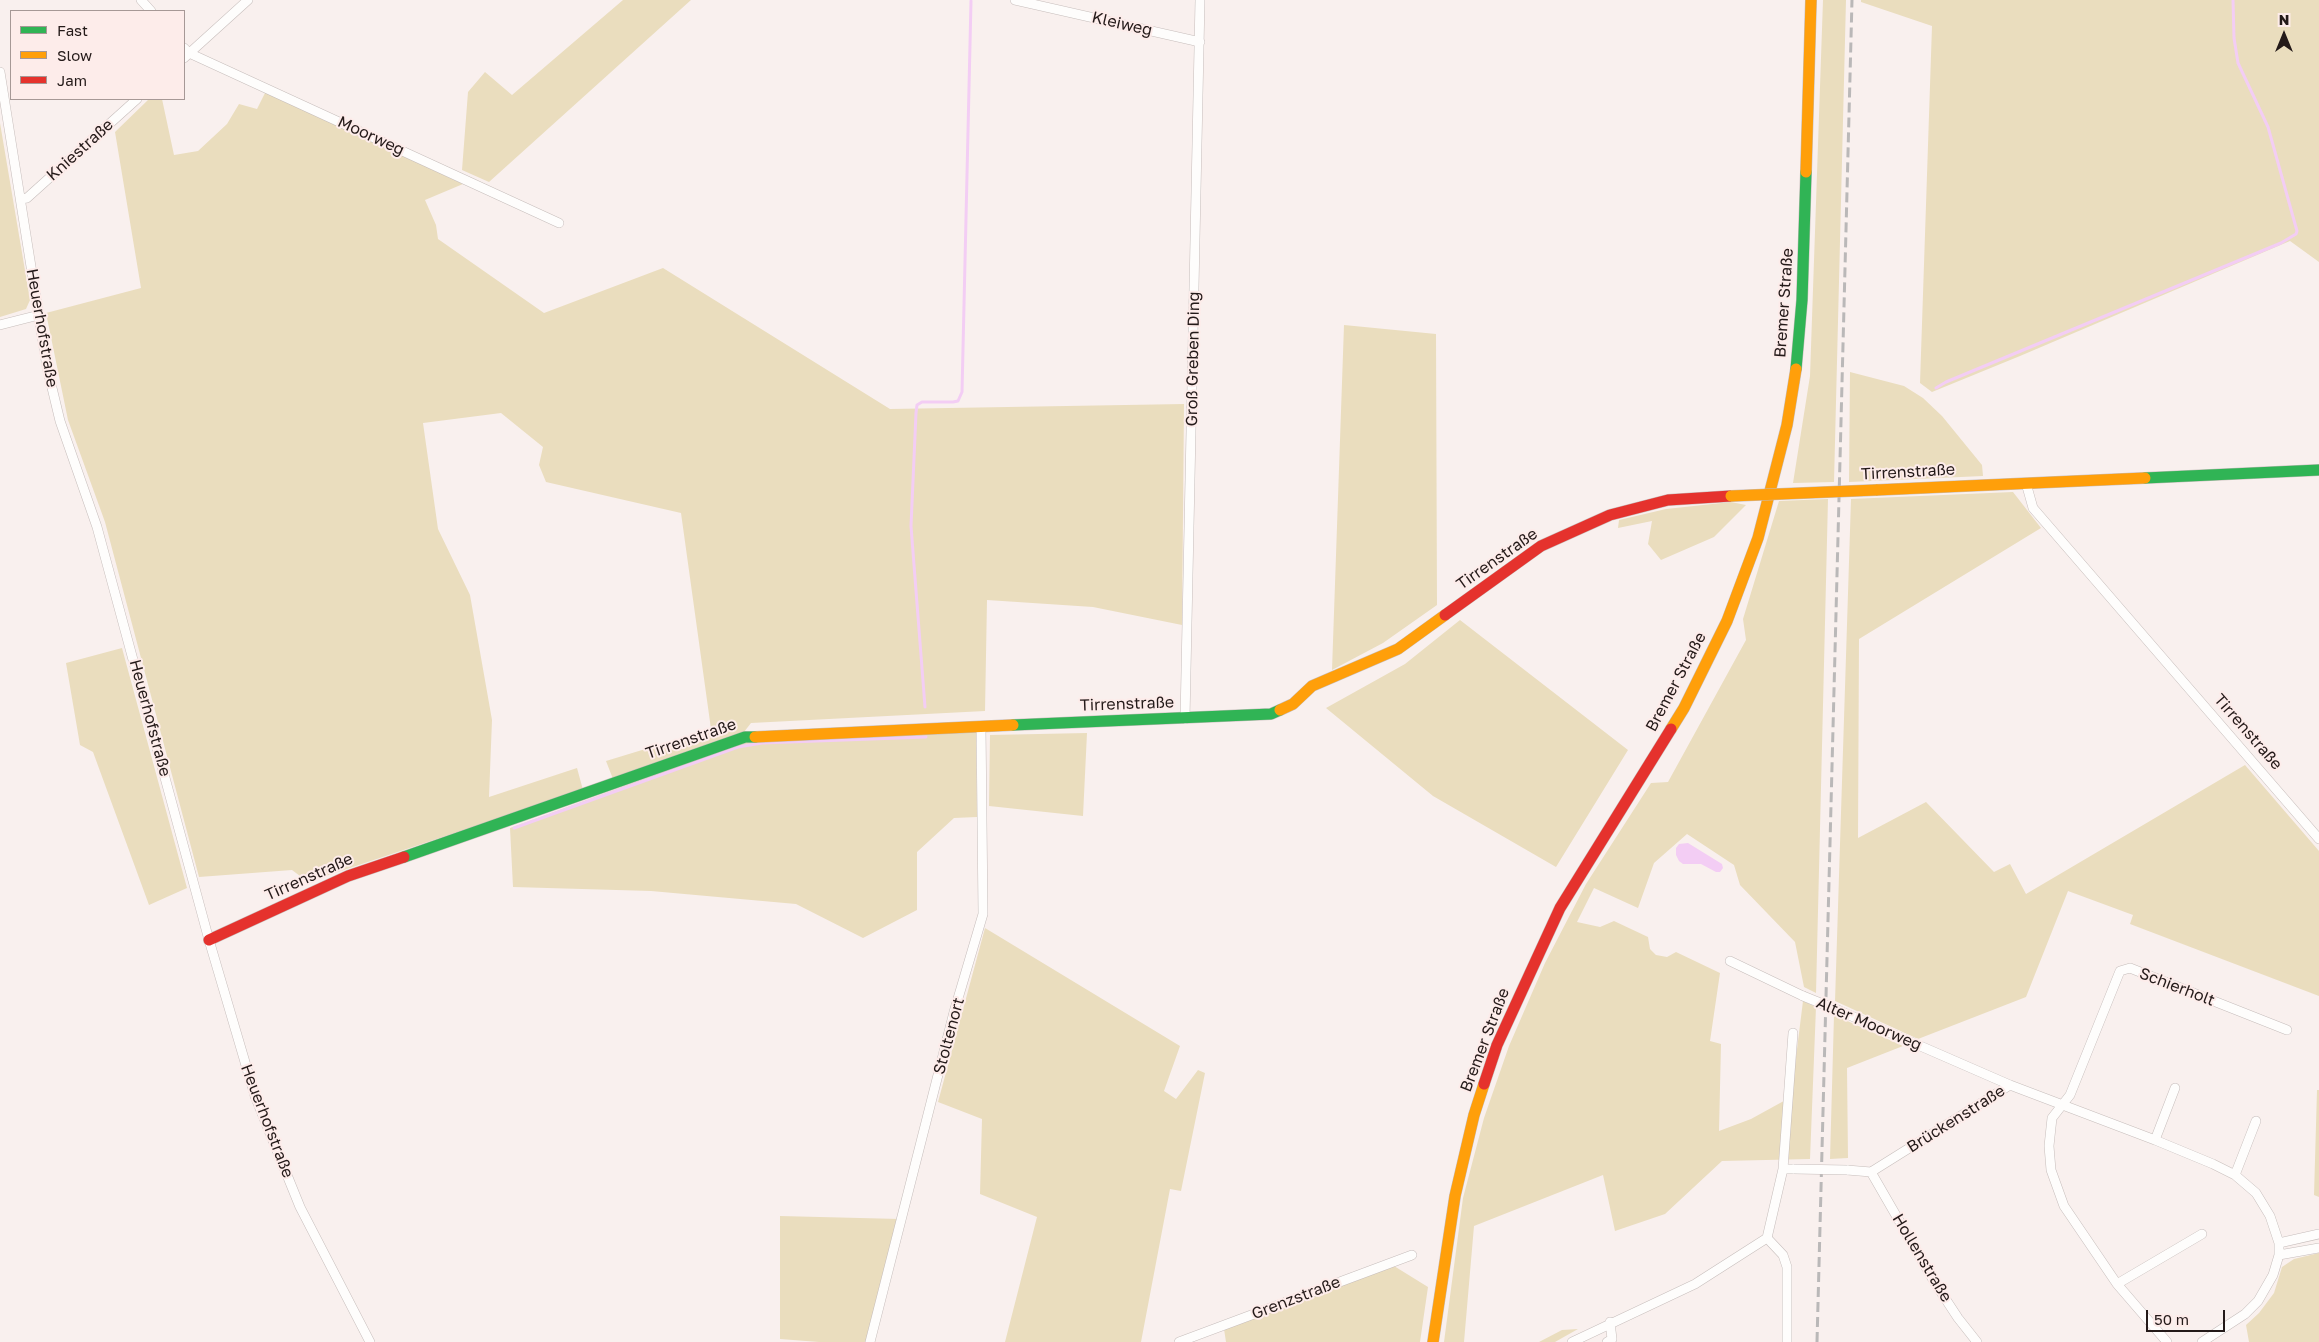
<!DOCTYPE html>
<meta charset="utf-8">
<style>
body{margin:0}
#map{position:relative;width:2319px;height:1342px;overflow:hidden;background:#f9f0ee;font-family:"Golos Text",sans-serif}
canvas{display:block}
.legend{position:absolute;left:10px;top:10px;width:175px;height:90px;box-sizing:border-box;background:#fdecea;border:1px solid #a69896;margin:0;padding:6px 9px;list-style:none;font-size:15px;color:#241a19}
.legend li{display:flex;align-items:center;gap:10px;height:25px}
.legend b{width:25px;border:1px solid #a69896}
.north{position:absolute;left:2259px;top:10px;width:50px;height:50px;-webkit-text-stroke:4px #fdecea;paint-order:stroke;rotate:0deg;font-size:14px;font-weight:700;line-height:20px;text-align:center;color:#241a19}
.north::after{content:'';display:block;margin:auto;width:18px;height:22px;background:#241a19;clip-path:polygon(50% 0,100% 100%,50% 72%,0 100%)}
.scale{position:absolute;left:2146px;top:1310px;width:79px;height:22px;box-sizing:border-box;border:2px solid #241a19;border-top:0;padding-left:6px;font-size:15px;line-height:18px;white-space:nowrap;color:#241a19;-webkit-text-stroke:4px #fdecea;paint-order:stroke}
</style>
<div id="map">
<canvas width="2319" height="1342"></canvas>
<ul class="legend">
<li><b style="height:6px;background:#30b455"></b>Fast</li>
<li><b style="height:6px;background:#ff9f0a"></b>Slow</li>
<li><b style="height:6px;background:#e5322d"></b>Jam</li>
</ul>
<div class="north">N</div>
<div class="scale">50 m</div>
</div>
<script>
const c = document.querySelector('canvas').getContext('2d');
c.lineJoin = 'round';
function fill(path, color) { c.fillStyle = color; c.fill(path, 'evenodd'); }
const toPath = rows => new Path2D(rows.map(r => 'M' + r).join(''));
function strokePath(path, color, width, dash) { c.strokeStyle = color; c.lineWidth = width; c.lineCap = dash ? 'butt' : 'round'; c.setLineDash(dash || []); c.stroke(path); }
function label(font, color, halo, rows, align = 'center') {
  c.font = font + ' "Golos Text",sans-serif'; c.lineWidth = 4; c.setLineDash([]); c.textBaseline = 'middle'; c.strokeStyle = halo; c.fillStyle = color; for (const [text, x, y, turn = 0] of rows) {
    c.save(); c.translate(x, y); c.rotate((+turn || 0) * Math.PI / 180); c.textAlign = isNaN(turn) ? turn : align; if (halo) c.strokeText(text, 0, 0); c.fillText(text, 0, 0); c.restore();
  }
}
fill(toPath([
 [623,0,691,0,489,182,462,170,468,92,485,72,512,95],
 [1823,0,1846,0,1834,482,1793,483,1810,376],
 [1861,0,2319,0,2319,262,2290,241,2020,356,1932,392,1920,383,1932,26,1861,2],
 [266,91,463,184,425,200,436,225,438,239,544,313,663,268,890,409,1184,404,1182,625,1093,607,987,600,985,711,751,723,744,732,613,779,606,761,711,729,681,513,546,482,539,465,543,447,501,413,423,423,438,529,470,595,492,720,489,797,577,768,583,790,308,882,292,870,199,877,105,522,68,420,46,313,141,288,115,132,149,99,162,99,174,155,198,151,227,124,239,104,257,109],
 [0,123,30,300,26,309,0,317],
 [1344,325,1436,334,1437,605,1383,643,1332,670],
 [1850,372,1904,386,1923,398,1942,416,1982,465,1983,476,1849,482],
 [2013,492,2041,528,1859,639,1858,838,1926,802,1994,872,2010,864,2026,894,2245,765,2319,851,2319,996,2130,924,2133,915,2068,891,2026,997,1918,1039,1835,1001,1851,499],
 [1828,499,1816,993,1804,987,1795,942,1740,885,1734,865,1687,834,1654,863,1638,908,1594,888,1577,922,1600,927,1614,921,1648,937,1650,949,1656,955,1667,957,1676,952,1720,973,1710,1041,1721,1044,1719,1131,1751,1119,1791,1097,1803,1001,1816,1007,1810,1159,1722,1161,1665,1214,1615,1231,1603,1175,1474,1226,1464,1342,1444,1342,1463,1198,1484,1118,1509,1046,1545,963,1586,884,1651,783,1668,782,1746,640,1743,619,1779,501],
 [1731,502,1746,505,1714,537,1661,560,1648,544,1652,521,1618,528,1619,520,1666,509],
 [1460,620,1628,750,1556,867,1433,796,1326,708,1405,664],
 [122,648,187,888,149,905,93,752,80,745,66,663],
 [976,729,977,817,954,818,917,852,917,910,863,938,796,904,651,891,513,887,510,828,745,742],
 [1087,733,1083,816,989,806,990,735],
 [985,928,1180,1046,1164,1091,1176,1099,1198,1070,1205,1073,1181,1191,1170,1189,1141,1342,1005,1342,1037,1217,980,1194,982,1119,938,1102],
 [1834,1015,1903,1046,1847,1068,1848,1158,1830,1159],
 [2317,1090,2319,1090,2319,1197,2314,1195],
 [780,1216,900,1219,867,1342,819,1342,780,1339],
 [2319,1253,2319,1342,2249,1342,2246,1325,2259,1313,2274,1293,2282,1267,2294,1259],
 [1394,1266,1428,1287,1420,1342,1226,1342,1224,1329],
 [1578,1329,1555,1342,1539,1342,1562,1330]
]), '#eaddbe');
fill(toPath([
 [1688,843,1722,864,1723,868,1720,872,1716,872,1701,864,1683,864,1679,861,1676,855,1676,848,1679,844]
]), '#f3cdf4');
strokePath(toPath([
 [1936,388,1946,382,2281,243,2296,234,2297,231,2268,127,2238,63,2234,38,2233,0],
 [925,707,911,526,916,413,917,405,922,402,953,402,958,401,962,392,971,1],
 [514,828,738,747,762,743,926,737]
]), '#f3cdf4', 3);
const street = toPath([
 [141,0,151,11],
 [1015,0,1200,42],
 [184,48,189,53,559,223],
 [184,58,248,0],
 [0,72,47,367,60,421,97,527,209,940,255,1096,300,1207,370,1342],
 [21,199,27,198,137,99],
 [0,325,39,315],
 [2026,483,2033,508,2319,839],
 [1185,719,1200,0],
 [1730,961,1803,996],
 [1840,1011,2010,1085],
 [2155,1140,2175,1088],
 [1783,1169,1793,1033],
 [1847,1170,1871,1172,2010,1085,2155,1140,2213,1164,2235,1175,2256,1193,2270,1216,2279,1243,2279,1255,2273,1275,2258,1301,2245,1314,2202,1342],
 [1871,1172,1935,1283,1958,1318,1977,1342],
 [2235,1175,2256,1121],
 [1767,1238,1783,1255,1787,1267,1787,1342],
 [2279,1243,2319,1234],
 [2279,1255,2319,1248],
 [2117,1284,2202,1234],
 [870,1342,954,1012,983,914,981,726],
 [1179,1342,1412,1255],
 [1572,1342,1695,1284,1767,1238,1783,1169,1794,1169],
 [1607,1342,1612,1339,1610,1322],
 [2167,1342,2117,1284,2064,1206,2051,1170,2049,1146,2052,1118,2070,1095,2120,971,2130,968,2287,1030]
]);
const fast = toPath([
 [1796,369,1802,300,1806,172],
 [2145,478,2319,470],
 [1013,725,1271,714,1280,710],
 [404,857,745,737,755,737]
]);
const slow = toPath([
 [1806,172,1811,0],
 [1876,490,2145,478],
 [1280,710,1293,704,1312,686,1398,649,1445,615],
 [1671,729,1684,708,1727,621,1758,538,1787,425,1796,369],
 [755,737,1013,725],
 [1433,1342,1455,1196,1474,1115,1484,1084]
]);
const jam = toPath([
 [1445,615,1541,546,1610,515,1668,500,1731,496],
 [209,940,348,876,404,857],
 [1484,1084,1497,1045,1560,908,1671,729]
]);
strokePath(street, '#c6bdbb', 10);
strokePath(fast, '#c6bdbb', 12);
strokePath(slow, '#c6bdbb', 12);
strokePath(jam, '#c6bdbb', 12);
strokePath(street, '#fefdfc', 9);
strokePath(fast, '#30b455', 11);
strokePath(slow, '#ff9f0a', 11);
strokePath(jam, '#e5322d', 11);
strokePath(toPath([
 [1817,1342,1852,0]
]), '#bab8b8', 3, [10, 5]);
const streetBridge = toPath([
 [1803,996,1840,1011],
 [1794,1169,1847,1170]
]);
const slowBridge = toPath([
 [1731,496,1876,490]
]);
strokePath(streetBridge, '#c6bdbb', 10, []);
strokePath(slowBridge, '#c6bdbb', 12, []);
strokePath(streetBridge, '#fefdfc', 9);
strokePath(slowBridge, '#ff9f0a', 11);
label('16px', '#241a19', '#fdecea', [
 ["Kleiweg",1122,24,13],
 ["Moorweg",371,136,25],
 ["Kniestraße",80,150,-42],
 ["Bremer Straße",1784,303,-86],
 ["Heuerhofstraße",42,328,80],
 ["Groß Greben Ding",1193,359,-89],
 ["Tirrenstraße",1908,472,-3],
 ["Tirrenstraße",1497,559,-35],
 ["Bremer Straße",1676,682,-62],
 ["Tirrenstraße",1127,704,-2],
 ["Heuerhofstraße",150,718,75],
 ["Tirrenstraße",2248,732,49],
 ["Tirrenstraße",691,739,-19],
 ["Tirrenstraße",309,877,-24],
 ["Schierholt",2177,987,21],
 ["Alter Moorweg",1869,1024,23],
 ["Stoltenort",949,1036,-75],
 ["Bremer Straße",1485,1040,-69],
 ["Brückenstraße",1956,1119,-32],
 ["Heuerhofstraße",267,1121,69],
 ["Hollenstraße",1922,1258,59],
 ["Grenzstraße",1296,1298,-21]
]);
</script>
